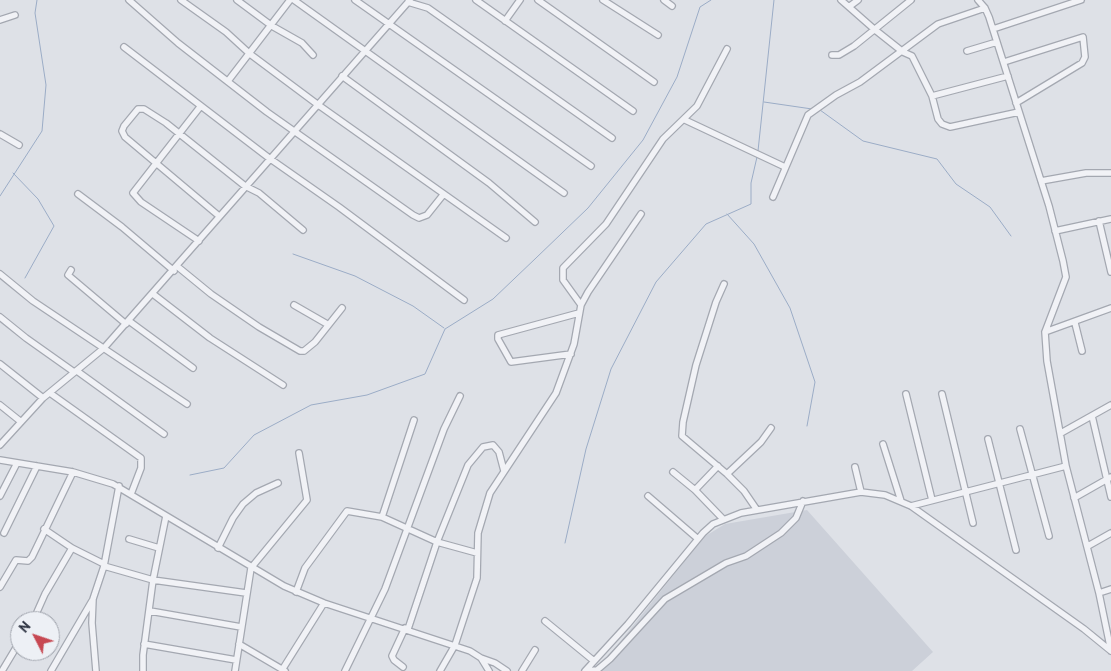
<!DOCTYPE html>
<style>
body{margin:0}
#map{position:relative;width:1111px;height:671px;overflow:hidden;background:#dee1e7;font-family:"PT Sans",sans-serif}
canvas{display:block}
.north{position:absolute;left:10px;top:611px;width:50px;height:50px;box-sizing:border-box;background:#edf0f5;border:1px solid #9ea2ab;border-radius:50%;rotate:311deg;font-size:14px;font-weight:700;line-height:20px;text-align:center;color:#282e3d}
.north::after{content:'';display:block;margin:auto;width:18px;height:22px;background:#c74852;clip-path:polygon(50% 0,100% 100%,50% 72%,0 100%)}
</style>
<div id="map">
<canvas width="1111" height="671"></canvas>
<div class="north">N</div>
</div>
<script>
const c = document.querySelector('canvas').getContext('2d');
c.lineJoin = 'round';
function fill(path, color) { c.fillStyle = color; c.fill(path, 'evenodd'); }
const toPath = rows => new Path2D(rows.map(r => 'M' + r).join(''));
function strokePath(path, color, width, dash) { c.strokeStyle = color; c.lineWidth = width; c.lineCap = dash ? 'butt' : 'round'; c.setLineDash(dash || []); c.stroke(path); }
fill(toPath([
 [807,510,933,652,912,671,593,671,616,647,704,537,725,524]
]), '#ccd0d9');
strokePath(toPath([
 [764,102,812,109],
 [820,110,863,141,937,159,956,184,990,207,1011,236],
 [758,151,774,0],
 [13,173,38,199,54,226,25,278],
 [0,196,42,131,46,85,35,13,37,0],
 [727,214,754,244,790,308,815,382,807,426],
 [293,254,355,276,413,306,444,328],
 [190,475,224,468,254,435,311,405,367,395,425,374,445,329,493,299,536,258,588,208,643,140,677,77,700,7,711,0],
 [565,543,586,449,611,369,656,282,706,224,751,204,751,183,757,157]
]), '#9bacc6', 1);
const minor = toPath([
 [129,0,178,43,267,112,413,215,419,218,427,215,443,195],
 [181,0,226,32,250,54,317,104,506,238],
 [237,0,272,26,302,43,313,55],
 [294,0,564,193],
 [355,0,591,166],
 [476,0,633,111],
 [538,0,654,82],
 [603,0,658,35],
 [664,0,672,6],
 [841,0,874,29,903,52,912,56,932,96,1008,76],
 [978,0,985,8,989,17,1049,206,1063,261,1066,277,1045,332,1047,361,1066,466,1099,593,1111,651],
 [408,2,428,8,612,138],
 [850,6,858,0],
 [0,20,15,15],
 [505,21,520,0],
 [993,29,1081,0],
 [124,47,269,158,339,207,464,300],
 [967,51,997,42],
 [832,55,839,55,854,46,911,0],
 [1004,62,1083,37,1085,57,1082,63,1016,103],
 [342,76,489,183,535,222],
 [228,81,290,0],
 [932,96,938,119,942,124,950,127,1019,112],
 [685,120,785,167],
 [0,134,19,145],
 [1041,181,1086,173,1111,173],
 [78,194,122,227,174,271],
 [773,197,808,115,836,95,860,82,938,24,985,8],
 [219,216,125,137,122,131,124,126,138,109,144,109,166,123,245,186,259,193,303,230],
 [1099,221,1111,272],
 [1055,231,1111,219],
 [199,241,141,202,133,193,200,107],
 [178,267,211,294,259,327,300,351,304,351,315,342,342,308],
 [71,270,68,275,126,324],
 [0,274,33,301,187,404],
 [724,284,716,302,696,365,683,422,682,436,727,474,744,491,757,510],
 [153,294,210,338,283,385],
 [294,305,327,324],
 [581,305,563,280,563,268,606,224,663,139,697,106,727,49],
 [0,317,26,338,74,372],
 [129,321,193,368],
 [1075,323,1082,351],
 [1045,332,1111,308],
 [571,354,511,362,498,339,498,335,579,313],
 [0,364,43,398],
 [77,371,164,434],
 [50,393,141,458,141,468,131,494],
 [906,394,932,500],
 [942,394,973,523],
 [0,405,20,421],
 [1092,416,1111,497],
 [1020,429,1049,536],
 [1061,433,1111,405],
 [988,439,1016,550],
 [883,444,901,501],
 [0,445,43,398,104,348,410,0],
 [0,460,73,472,113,484,284,586,324,603,470,651,481,658,489,671],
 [855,467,861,492],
 [673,472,695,490,723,519],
 [727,474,761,442,771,428],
 [695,490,718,466],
 [0,496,17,463],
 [648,496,698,539],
 [1074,498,1111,477],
 [911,506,1066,466],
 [382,517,414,420],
 [44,529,72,548,104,564],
 [4,533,37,466],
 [129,539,159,548],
 [1088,546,1111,533],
 [218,548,233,518,243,504,256,493,278,483],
 [104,566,153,580,246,593],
 [0,587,16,560,28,561,32,557,73,472],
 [296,592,305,568,347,511,382,517,437,542,477,553],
 [1099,593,1111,589],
 [150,611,241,627],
 [33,621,45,594,72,548],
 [545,621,594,661],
 [408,629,437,542,468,465,483,447,493,445,499,452,504,471],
 [144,644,236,660],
 [239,644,285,671],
 [481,658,495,663,507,671],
 [403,667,394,660,392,656,405,628],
 [282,670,324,603],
 [2,671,20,641],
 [51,671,92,601],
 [96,671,92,623,93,599,104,566,119,486],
 [143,671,143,655,153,580,166,516],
 [235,671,251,568,307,500,299,453],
 [345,671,385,589,444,429,460,396],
 [440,671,455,645,477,578,478,533,490,493,556,393,574,344,581,305,588,292,641,214],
 [522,671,535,650],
 [585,671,628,624,703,533,713,524,741,513,861,492,885,495,911,506,1084,629,1111,651],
 [586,671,597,670,610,659,665,599,726,563,746,556,781,533,796,518,803,501]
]);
strokePath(minor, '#a4a8b1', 8);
strokePath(minor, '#f1f2f6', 5.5);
</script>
